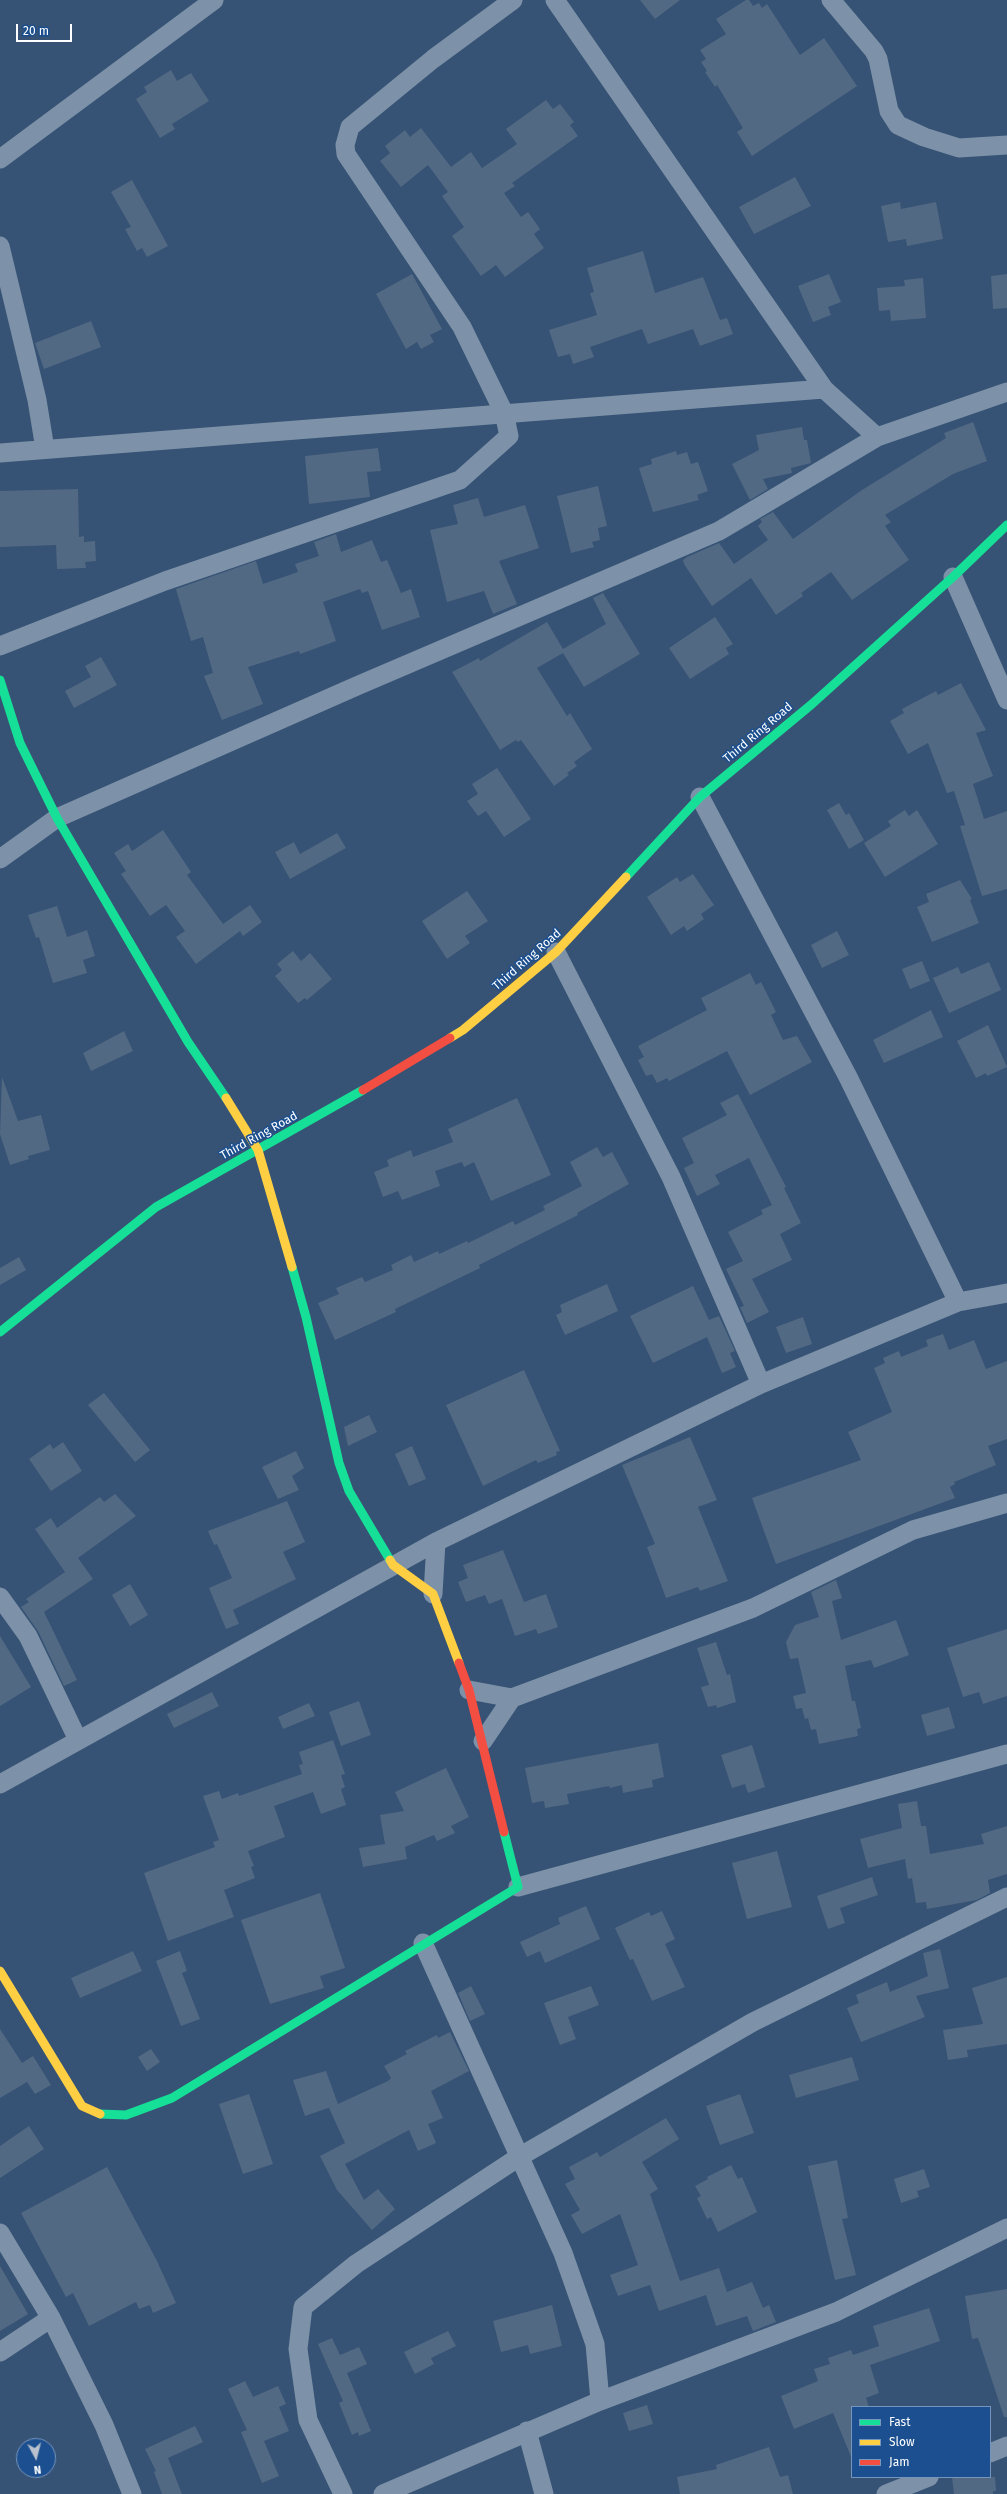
<!DOCTYPE html>
<style>
body{margin:0}
#map{position:relative;width:1007px;height:2494px;overflow:hidden;background:#365274;font-family:"Fira Sans",sans-serif}
canvas{display:block}
.legend{position:absolute;left:851px;top:2406px;width:140px;height:72px;box-sizing:border-box;background:#1b4f8f;border:1px solid #7695bc;margin:0;padding:5px 7px;list-style:none;font-size:12px;color:#fff}
.legend li{display:flex;align-items:center;gap:8px;height:20px}
.legend b{width:20px;border:1px solid #7695bc}
.north{position:absolute;left:16px;top:2438px;width:40px;height:40px;box-sizing:border-box;background:#1b4f8f;border:1px solid #7695bc;border-radius:50%;rotate:173deg;font-size:11px;font-weight:700;line-height:16px;text-align:center;color:#fff}
.north::after{content:'';display:block;margin:auto;width:14px;height:18px;background:#b9c2ce;clip-path:polygon(50% 0,100% 100%,50% 72%,0 100%)}
.scale{position:absolute;left:16px;top:24px;width:56px;height:18px;box-sizing:border-box;border:2px solid #fff;border-top:0;padding-left:5px;font-size:12px;line-height:14px;white-space:nowrap;color:#fff;-webkit-text-stroke:3px #1b4f8f;paint-order:stroke}
</style>
<div id="map">
<canvas width="1007" height="2494"></canvas>
<ul class="legend">
<li><b style="height:5px;background:#16e098"></b>Fast</li>
<li><b style="height:5px;background:#ffcf43"></b>Slow</li>
<li><b style="height:5px;background:#f24e42"></b>Jam</li>
</ul>
<div class="north">N</div>
<div class="scale">20 m</div>
</div>
<script>
const c = document.querySelector('canvas').getContext('2d');
c.lineJoin = 'round';
function fill(path, color) { c.fillStyle = color; c.fill(path, 'evenodd'); }
const toPath = rows => new Path2D(rows.map(r => 'M' + r).join(''));
function strokePath(path, color, width, dash) { c.strokeStyle = color; c.lineWidth = width; c.lineCap = dash ? 'butt' : 'round'; c.setLineDash(dash || []); c.stroke(path); }
function label(font, color, halo, rows, align = 'center') {
  c.font = font + ' "Fira Sans",sans-serif'; c.lineWidth = 3; c.setLineDash([]); c.textBaseline = 'middle'; c.strokeStyle = halo; c.fillStyle = color; for (const [text, x, y, turn = 0] of rows) {
    c.save(); c.translate(x, y); c.rotate((+turn || 0) * Math.PI / 180); c.textAlign = isNaN(turn) ? turn : align; if (halo) c.strokeText(text, 0, 0); c.fillText(text, 0, 0); c.restore();
  }
}
fill(toPath([
 [640,0,680,0,655,19],
 [746,0,749,0,753,6,759,3,762,8,767,4,800,55,824,38,857,86,752,156,737,132,743,128,717,85,715,87,705,72,707,71,701,62,706,59,700,50,726,34,716,19],
 [171,70,177,81,191,73,209,101,172,124,175,129,160,138,136,99,147,92,144,87],
 [546,100,553,109,560,104,574,122,570,125,578,136,512,183,515,186,504,193,521,217,528,212,540,229,534,234,544,248,505,277,496,265,481,276,452,236,464,227,442,196,448,192,428,165,401,187,380,161,390,153,385,146,405,130,410,137,421,128,451,167,471,152,482,168,517,144,506,129],
 [795,177,811,206,754,234,739,207],
 [132,180,168,246,147,257,142,248,137,251,125,229,131,227,111,192],
 [900,202,901,209,936,202,943,239,907,246,906,239,888,242,881,206],
 [643,251,655,293,703,277,720,320,727,318,733,334,700,346,693,329,648,344,642,329,590,347,594,357,573,364,570,354,558,357,549,330,597,315,590,293,594,292,587,268],
 [412,274,442,329,430,335,434,342,421,349,417,342,406,349,376,294],
 [829,274,841,302,828,307,831,315,813,322,798,286],
 [1007,274,1007,308,993,309,991,276],
 [923,278,926,318,891,321,890,310,879,311,877,288,905,286,904,280],
 [91,321,101,347,44,369,35,343],
 [973,422,987,461,953,474,885,515,891,522,885,526,909,560,852,600,831,572,801,593,803,596,776,615,751,578,712,606,684,564,683,560,687,557,719,543,734,564,768,540,758,526,762,522,760,519,773,512,793,539,862,490,946,438,944,433],
 [802,427,804,440,807,440,811,463,791,468,792,473,763,479,768,489,750,500,732,464,759,450,756,435],
 [378,448,381,471,367,472,370,497,309,504,305,456],
 [676,451,677,455,687,452,691,464,698,462,708,491,697,495,699,500,653,512,639,468,652,464,651,459],
 [598,486,607,526,598,528,600,540,592,542,594,547,571,553,557,496],
 [78,489,79,537,84,536,84,542,95,541,96,561,85,562,86,568,57,569,56,545,0,547,0,491],
 [478,498,484,517,525,505,539,548,499,561,517,604,493,614,484,591,447,602,430,530,458,524,453,505],
 [336,534,341,552,372,540,381,562,387,560,401,593,411,589,420,617,382,630,368,591,362,593,360,589,323,602,336,641,300,654,299,651,248,667,263,704,222,720,204,676,213,673,203,637,191,641,176,589,256,561,263,584,298,572,295,564,319,556,314,542],
 [603,593,640,654,584,687,563,653,537,668,567,716,570,713,592,749,574,762,577,766,567,773,569,775,554,786,521,740,518,742,516,740,500,750,452,672,479,658,480,661,547,622,563,649,606,624,593,598],
 [715,617,733,644,726,648,729,654,690,679,669,648],
 [101,657,117,685,74,708,65,691,91,677,85,666],
 [961,683,986,730,976,733,993,776,973,784,984,819,1007,811,1007,889,982,896,960,826,965,825,954,791,947,793,928,743,908,754,890,721,904,713,902,709,936,691,938,695],
 [497,768,531,819,504,837,486,811,478,816,467,801,478,794,472,784],
 [839,803,846,815,849,813,864,840,849,849,827,810],
 [905,810,909,816,917,810,938,844,885,877,864,843,891,826,888,821],
 [163,830,191,872,187,875,223,924,250,905,262,922,243,936,240,931,196,964,176,937,185,931,166,905,150,916,121,874,126,871,114,853,128,844,132,851],
 [337,833,346,848,290,879,275,852,294,842,300,854],
 [693,874,714,905,701,914,704,919,687,931,684,926,671,935,647,897,677,877,680,882],
 [960,880,972,899,970,900,979,923,932,942,917,907,929,902,926,894],
 [467,891,488,921,465,936,470,943,447,959,422,921],
 [57,906,67,937,87,930,95,956,83,960,87,973,53,983,39,937,36,938,28,915],
 [837,931,849,955,822,968,811,945],
 [293,951,301,961,310,953,332,979,307,1000,305,998,298,1003,275,976,282,970,277,964],
 [922,961,930,981,910,989,902,969],
 [989,962,1001,990,949,1013,933,978,958,967,961,974],
 [750,973,756,985,761,982,776,1012,771,1015,783,1040,797,1036,812,1062,750,1095,727,1051,669,1081,667,1078,657,1083,652,1074,646,1076,638,1060,644,1057,638,1046,707,1010,701,998],
 [931,1010,943,1037,884,1063,873,1040],
 [988,1025,1007,1067,987,1076,986,1073,976,1078,957,1041],
 [124,1031,133,1051,91,1071,83,1053],
 [2,1077,18,1121,41,1115,50,1150,28,1156,29,1159,10,1165,0,1134],
 [738,1094,786,1187,784,1188,801,1223,780,1234,792,1260,752,1279,769,1312,747,1323,740,1307,744,1306,726,1269,743,1261,728,1232,763,1214,761,1210,772,1205,749,1158,715,1175,720,1184,697,1196,684,1168,694,1163,682,1138,727,1115,720,1103],
 [517,1098,551,1175,491,1201,474,1162,464,1167,462,1162,435,1171,440,1186,402,1200,398,1191,383,1197,374,1172,389,1166,387,1160,411,1150,413,1157,453,1142,448,1129],
 [597,1147,603,1157,612,1152,629,1184,577,1213,578,1215,479,1265,480,1268,395,1309,396,1312,335,1340,318,1303,339,1294,336,1288,362,1277,365,1282,393,1270,391,1265,411,1255,414,1262,438,1251,439,1254,467,1241,468,1243,513,1221,515,1225,545,1210,543,1206,582,1186,570,1162],
 [19,1257,26,1270,0,1285,0,1268],
 [607,1284,618,1311,565,1335,556,1315,562,1312,560,1305],
 [693,1286,709,1320,719,1316,735,1351,730,1353,736,1367,722,1373,707,1337,653,1363,630,1316],
 [803,1317,812,1344,786,1353,776,1327],
 [943,1334,949,1350,974,1340,986,1369,1007,1361,1007,1439,988,1446,996,1465,954,1482,955,1484,950,1487,955,1498,776,1564,752,1498,861,1460,848,1432,892,1412,874,1368,885,1363,883,1358,899,1351,901,1357,928,1346,926,1340],
 [524,1370,560,1451,556,1452,557,1455,538,1463,536,1460,483,1486,446,1405],
 [104,1393,150,1450,135,1462,88,1405],
 [369,1415,377,1432,348,1446,344,1427],
 [690,1437,717,1500,698,1507,728,1581,700,1591,698,1587,666,1598,647,1547,655,1544,622,1465],
 [63,1442,82,1471,51,1491,29,1459,50,1444,53,1449],
 [412,1446,426,1479,409,1486,395,1454],
 [296,1451,304,1468,292,1476,299,1490,278,1499,262,1467],
 [115,1494,136,1516,78,1558,93,1579,44,1612,77,1680,64,1686,38,1631,21,1607,29,1602,26,1599,65,1572,35,1529,51,1518,57,1528,100,1497,104,1502],
 [287,1501,305,1542,283,1552,296,1579,233,1610,239,1624,226,1629,209,1588,232,1578,217,1544,214,1545,208,1531],
 [503,1550,524,1602,546,1594,558,1627,538,1634,536,1629,515,1636,502,1599,489,1604,485,1595,466,1602,458,1582,468,1578,463,1565],
 [836,1580,842,1598,832,1601,841,1640,896,1620,909,1655,874,1668,871,1660,845,1666,852,1701,855,1701,861,1728,857,1729,858,1736,819,1744,816,1729,811,1730,808,1718,805,1719,802,1708,796,1709,793,1696,806,1693,798,1658,790,1659,786,1642,795,1625,819,1617,811,1592],
 [130,1584,148,1615,130,1626,112,1595],
 [1007,1629,1007,1696,983,1704,979,1692,963,1697,947,1648],
 [0,1636,31,1687,0,1706],
 [716,1642,727,1675,730,1674,736,1702,717,1708,716,1705,708,1707,701,1687,709,1685,697,1648],
 [212,1692,219,1706,174,1728,167,1714],
 [359,1701,371,1735,341,1746,329,1712],
 [309,1703,315,1716,283,1729,278,1717],
 [949,1707,955,1728,927,1736,921,1715],
 [333,1740,345,1774,341,1775,345,1787,341,1789,346,1805,321,1814,313,1792,274,1806,285,1837,248,1851,254,1866,251,1867,255,1878,224,1890,234,1917,168,1941,144,1873,215,1847,213,1842,219,1840,203,1796,219,1791,222,1799,238,1793,239,1796,302,1774,299,1765,303,1764,299,1752],
 [658,1743,664,1777,652,1780,653,1787,623,1793,622,1785,610,1788,609,1786,567,1794,569,1804,545,1808,544,1801,532,1803,525,1768],
 [752,1745,765,1787,748,1793,745,1784,732,1788,721,1755],
 [446,1768,469,1817,451,1826,455,1833,437,1841,434,1835,405,1847,407,1859,363,1867,359,1848,385,1844,380,1815,404,1811,395,1792],
 [917,1801,921,1826,926,1826,930,1854,984,1844,981,1834,1007,1826,1007,1874,988,1880,990,1893,977,1900,927,1909,926,1902,916,1903,912,1878,908,1879,905,1859,868,1868,860,1839,902,1828,898,1804],
 [777,1851,792,1907,747,1919,732,1863],
 [872,1877,878,1895,840,1908,845,1923,828,1929,817,1896],
 [320,1893,345,1968,320,1976,324,1988,270,2004,241,1920],
 [586,1906,600,1939,545,1963,540,1951,527,1957,520,1942,560,1924,558,1918],
 [662,1911,675,1939,665,1944,685,1987,652,2001,633,1959,630,1960,615,1928,649,1912,651,1916],
 [940,1949,949,1988,916,1996,925,2017,861,2042,847,2008,859,2003,856,1995,887,1982,890,1992,928,1976,923,1953],
 [133,1951,142,1971,80,1998,71,1978],
 [180,1951,187,1971,182,1973,200,2019,181,2026,156,1961],
 [1007,1977,1007,2044,967,2050,968,2057,948,2060,943,2030,983,2024,972,1988],
 [471,1986,485,2014,470,2021,458,1993],
 [591,1986,599,2005,568,2017,576,2039,560,2045,544,2003],
 [0,2029,22,2063,33,2056,51,2085,35,2094,27,2082,0,2098],
 [450,2032,469,2071,431,2091,443,2118,428,2124,436,2143,418,2151,409,2130,345,2164,364,2200,378,2189,395,2209,372,2230,337,2190,320,2156,345,2143,329,2108,334,2106,305,2116,293,2080,326,2071,338,2104,388,2081,391,2078,384,2066,407,2054,405,2051,437,2035,438,2038],
 [151,2049,160,2062,147,2071,138,2057],
 [852,2057,859,2080,796,2098,789,2075],
 [249,2094,273,2164,243,2174,219,2104],
 [740,2094,754,2133,720,2145,706,2106],
 [666,2118,679,2139,642,2162,658,2189,650,2194,680,2281,719,2268,727,2292,752,2282,763,2308,769,2305,776,2322,753,2331,747,2316,716,2326,706,2295,659,2311,650,2285,618,2296,610,2275,638,2265,620,2214,582,2234,571,2215,580,2210,565,2184,575,2179,569,2167,597,2152,600,2157],
 [29,2126,44,2149,0,2178,0,2146],
 [837,2160,848,2218,842,2219,856,2275,835,2280,808,2166],
 [731,2165,738,2179,742,2177,757,2212,718,2232,711,2217,707,2219,697,2198,701,2196,695,2186,708,2179,707,2177],
 [107,2167,157,2261,176,2303,153,2313,150,2305,139,2309,136,2302,89,2326,73,2293,66,2297,21,2213],
 [924,2169,930,2187,917,2191,919,2197,901,2203,894,2179],
 [0,2266,28,2314,0,2331],
 [1007,2289,1007,2417,1004,2417,978,2338,972,2339,965,2296],
 [552,2305,562,2346,530,2354,528,2345,501,2352,493,2321],
 [929,2308,940,2341,870,2365,879,2393,866,2398,869,2407,852,2407,852,2459,833,2413,794,2429,781,2396,818,2381,814,2369,830,2364,828,2358,851,2350,853,2355,879,2346,873,2326],
 [448,2331,456,2346,431,2358,434,2364,415,2374,404,2352],
 [332,2338,340,2355,359,2347,367,2364,347,2373,371,2431,359,2436,358,2432,352,2435,339,2403,343,2401,318,2344],
 [245,2381,253,2397,278,2386,286,2404,279,2407,289,2431,264,2441,279,2476,262,2483,241,2432,247,2430,228,2389],
 [647,2405,653,2424,629,2431,623,2413],
 [195,2426,203,2442,168,2458,182,2494,162,2494,154,2472,156,2471,145,2449],
 [769,2447,780,2477,788,2475,793,2494,680,2494,677,2477,717,2469,716,2465],
 [952,2477,995,2477,996,2491,993,2491,993,2494,954,2494]
]), '#526984');
strokePath(toPath([
 [555,0,824,389,877,437,1007,392],
 [831,0,874,51,878,59,889,111,898,125,924,137,959,148,1007,145],
 [0,159,214,0],
 [0,246,37,400,45,449],
 [0,453,824,389],
 [953,577,1007,700],
 [0,646,165,581,460,480,509,436,504,413,462,327,346,154,345,145,350,127,433,59,513,0],
 [700,797,848,1077,958,1302],
 [0,859,57,818,359,685,719,531,877,437],
 [556,952,671,1177,761,1384],
 [433,1594,436,1542],
 [0,1597,28,1636,78,1740],
 [469,1690,512,1698],
 [483,1741,512,1698,753,1608,913,1530,1007,1503],
 [0,1784,436,1542,761,1384,958,1302,1007,1293],
 [518,1887,1007,1754],
 [423,1943,563,2253,595,2344,600,2401],
 [0,2233,51,2318,104,2425,132,2494],
 [0,2352,51,2318],
 [527,2431,544,2494],
 [990,2453,1007,2446],
 [343,2494,308,2420,298,2349,303,2307,356,2264,519,2157,753,2022,1007,1897],
 [383,2494,600,2401,836,2312,1007,2228],
 [886,2494,929,2477]
]), '#7d92a8', 19);
strokePath(toPath([
 [0,680,20,743,57,818,188,1042,226,1098],
 [626,877,700,797,812,704,953,577,1007,525],
 [292,1267,306,1317,339,1463,349,1491,390,1560],
 [0,1332,156,1207,363,1090],
 [100,2114,126,2115,172,2098,518,1887,504,1832]
]), '#16e098', 9);
strokePath(toPath([
 [450,1038,463,1030,556,952,626,877],
 [226,1098,258,1150,292,1267],
 [390,1560,393,1565,433,1594,459,1663],
 [0,1971,82,2106,100,2114]
]), '#ffcf43', 9);
strokePath(toPath([
 [363,1090,450,1038],
 [459,1663,469,1690,504,1832]
]), '#f24e42', 9);
label('12px', '#fff', '#1b4f8f', [
 ["Third Ring Road",758,733,-40],
 ["Third Ring Road",527,960,-41],
 ["Third Ring Road",259,1136,-29]
]);
</script>
